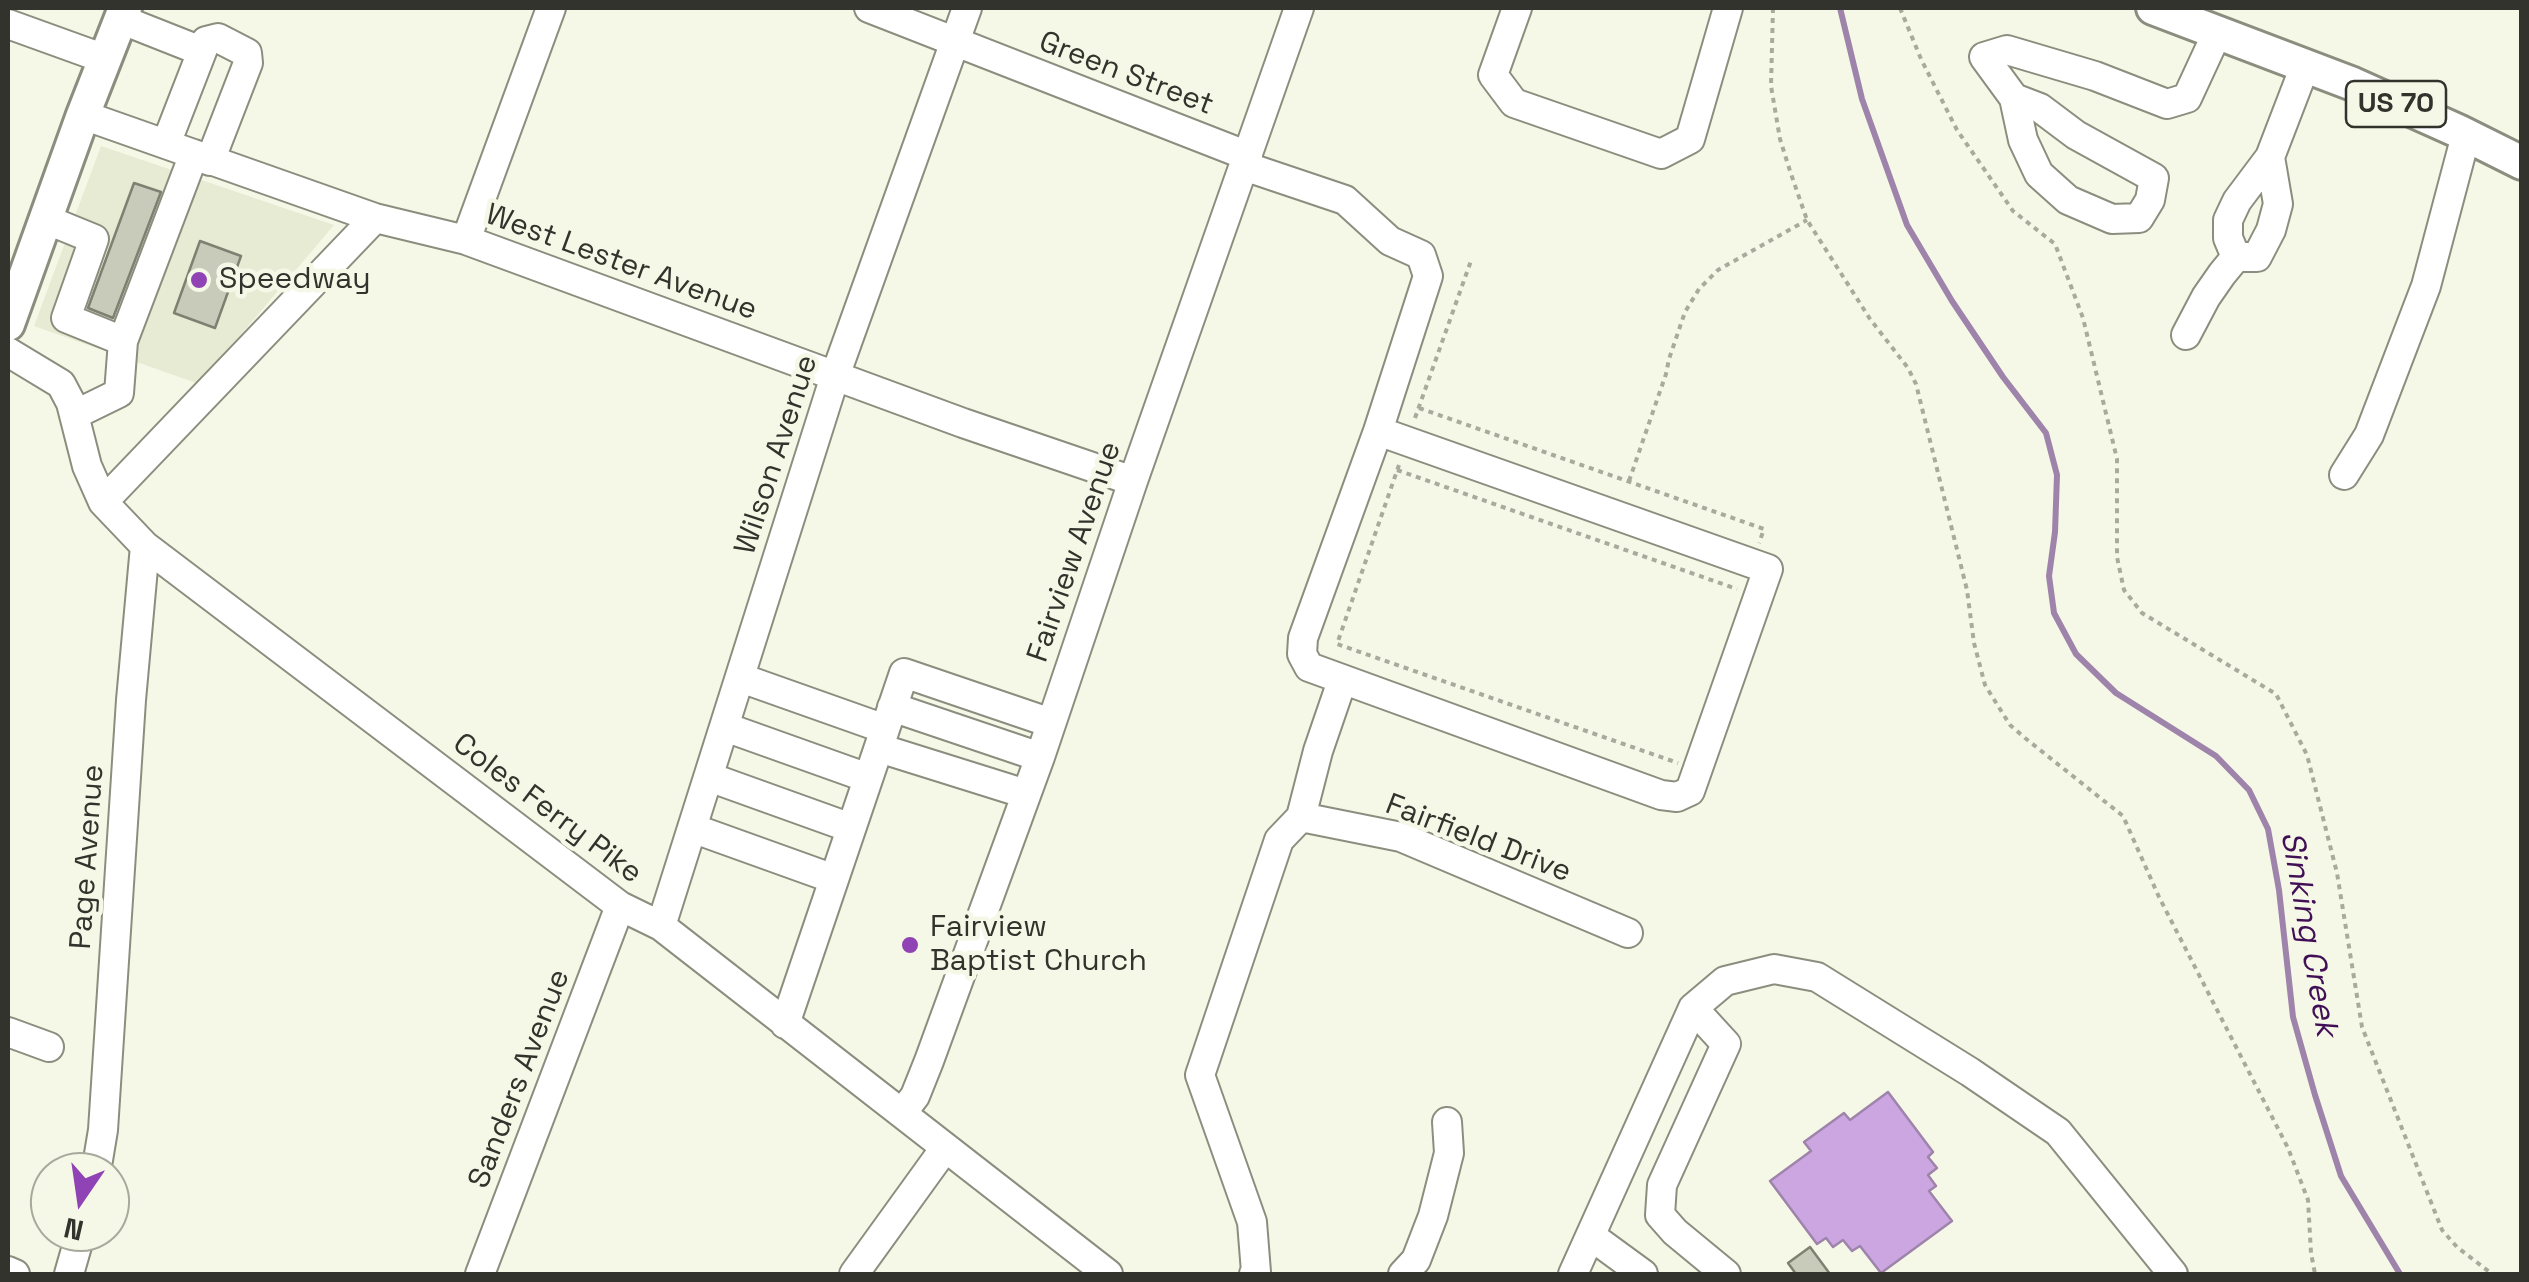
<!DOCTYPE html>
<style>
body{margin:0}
#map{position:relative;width:2529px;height:1282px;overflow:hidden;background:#f5f8e6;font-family:"Space Grotesk",sans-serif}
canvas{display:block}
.frame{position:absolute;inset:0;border:10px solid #32332c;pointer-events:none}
.north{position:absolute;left:30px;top:1152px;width:100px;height:100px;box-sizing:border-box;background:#f5f8e6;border:2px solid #a7a99c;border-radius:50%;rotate:193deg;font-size:28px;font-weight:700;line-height:40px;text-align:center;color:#32332c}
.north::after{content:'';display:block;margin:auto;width:35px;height:45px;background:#9043b4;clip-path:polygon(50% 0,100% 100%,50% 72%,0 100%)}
</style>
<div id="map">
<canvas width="2529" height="1282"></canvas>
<div class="frame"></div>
<div class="north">N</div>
</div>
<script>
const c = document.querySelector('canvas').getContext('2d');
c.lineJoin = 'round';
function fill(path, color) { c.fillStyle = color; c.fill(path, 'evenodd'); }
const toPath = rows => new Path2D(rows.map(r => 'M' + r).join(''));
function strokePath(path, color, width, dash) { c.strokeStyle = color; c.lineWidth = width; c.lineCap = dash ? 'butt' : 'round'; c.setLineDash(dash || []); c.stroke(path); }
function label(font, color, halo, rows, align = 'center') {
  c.font = font + ' "Space Grotesk",sans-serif'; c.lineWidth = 9; c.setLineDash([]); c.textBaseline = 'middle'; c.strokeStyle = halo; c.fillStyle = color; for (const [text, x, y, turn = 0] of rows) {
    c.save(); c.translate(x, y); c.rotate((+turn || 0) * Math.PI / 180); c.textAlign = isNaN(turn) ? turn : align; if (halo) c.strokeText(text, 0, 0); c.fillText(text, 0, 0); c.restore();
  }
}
fill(toPath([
 [101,146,334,225,199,384,34,326]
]), '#e7ebd3');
const water = toPath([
 [1888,1092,1933,1152,1928,1157,1937,1168,1928,1175,1936,1186,1929,1191,1952,1221,1881,1273,1860,1246,1852,1251,1843,1240,1833,1247,1826,1238,1817,1244,1770,1181,1811,1151,1804,1142,1844,1113,1850,1120,1888,1092]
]);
fill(water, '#cca6e1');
strokePath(water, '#9e84ab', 2.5);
strokePath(toPath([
 [1840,8,1862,99,1907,225,1952,301,2003,377,2046,433,2057,475,2055,532,2049,576,2054,613,2076,654,2116,693,2216,756,2249,790,2268,829,2279,890,2293,1017,2315,1095,2341,1176,2400,1274]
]), '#9e84ab', 6);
const building = toPath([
 [134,183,161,192,113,318,88,308,134,183],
 [200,241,241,256,215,328,174,313,200,241],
 [1810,1247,1830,1274,1796,1274,1788,1263,1810,1247]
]);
fill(building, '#c8cbba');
strokePath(building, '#7e8171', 2.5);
const minor = toPath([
 [869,8,1248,156],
 [1517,8,1493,75,1514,103,1661,154,1690,139,1728,8],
 [120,19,201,51],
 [8,24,105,59],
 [2014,98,2040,108,2076,135,2154,178,2150,200,2139,218,2112,219,2068,200,2039,174,2023,140,2014,98,1984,57,2007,50,2095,76,2167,104,2187,98,2218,31],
 [83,115,375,218,466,240,963,423,1133,481],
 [166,144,206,41,218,38,247,53,248,63,210,161],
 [1244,166,1345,200,1390,241,1421,255,1428,276,1378,431,1303,638,1302,654,1309,667,1661,795,1677,797,1690,791,1768,569,1378,431],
 [45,219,94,239,66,318,123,341,194,154],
 [466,240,551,8],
 [2236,257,2228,238,2228,220,2237,201,2270,157],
 [2186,335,2206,297,2222,274,2236,257,2257,257,2271,230,2278,204,2270,157,2305,66],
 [8,352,61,384,71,403,87,466,103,502,145,546,620,906,661,926,1108,1274],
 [74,415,119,393,123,341],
 [2344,475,2369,435,2426,286,2466,135],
 [103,502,375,218],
 [741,678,885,729],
 [892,707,1040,757],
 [725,727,868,778],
 [879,748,1026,794],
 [709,777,851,828],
 [1301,817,1401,837,1628,933],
 [692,828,834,879],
 [661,926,835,376,967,8],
 [1693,1008,1726,1044,1662,1185,1660,1215,1675,1232,1726,1274],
 [785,1024,904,673,1051,723],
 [8,1032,49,1047],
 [902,1113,915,1096,929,1061,1040,757,1133,481,1299,8],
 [96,1172,103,1130,131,700,145,546],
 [1591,1236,1643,1274],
 [8,1271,15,1274],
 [69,1274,81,1232],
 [480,1274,620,906],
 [854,1274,945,1148],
 [1254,1274,1256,1272,1252,1222,1200,1075,1279,840,1301,817,1318,751,1342,681],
 [1403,1274,1416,1260,1433,1216,1449,1153,1447,1122],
 [1573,1274,1693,1008,1725,981,1774,969,1817,977,1970,1072,2058,1132,2173,1274]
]);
const major = toPath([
 [2153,8,2353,84,2458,131,2522,163],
 [8,324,83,115,125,8]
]);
strokePath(minor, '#8b8e7e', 32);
strokePath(major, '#8b8e7e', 38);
strokePath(toPath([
 [1773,8,1771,86,1780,139,1790,171,1807,220,1870,319,1908,368,1916,384,1967,590,1974,643,1985,685,2010,725,2025,738,2123,816,2159,897,2288,1148,2308,1200,2311,1253,2315,1274],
 [1900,8,1921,59,1957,130,2013,211,2055,244,2083,318,2117,459,2117,557,2124,590,2142,613,2276,694,2307,755,2337,873,2362,1027,2442,1230,2457,1247,2492,1274],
 [1419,408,1764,529,1759,543],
 [1415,418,1472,258],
 [1399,465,1337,644,1678,763],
 [1397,470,1737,589],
 [1629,481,1666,374,1669,359,1685,312,1699,289,1718,270,1807,220]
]), '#a8aa9c', 4, [5, 5]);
strokePath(minor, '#fff', 28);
strokePath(major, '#fff', 32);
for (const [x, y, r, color] of [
 [199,280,10,"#9043b4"],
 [910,945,10,"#9043b4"]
]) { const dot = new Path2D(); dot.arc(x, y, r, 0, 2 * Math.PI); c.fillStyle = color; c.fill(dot); strokePath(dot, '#f5f8e6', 4); }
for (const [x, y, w] of [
 [2396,104,100]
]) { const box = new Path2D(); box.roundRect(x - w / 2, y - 23, w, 46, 8); c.fillStyle = '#f5f8e6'; c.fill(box); strokePath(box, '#32332c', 2.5); }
label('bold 28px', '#32332c', null, [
 ["US 70",2396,104]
]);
label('30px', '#32332c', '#f5f8e6', [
 ["Green Street",1126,74,21],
 ["West Lester Avenue",621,263,20],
 ["Wilson Avenue",777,455,-72],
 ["Fairview Avenue",1075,552,-71],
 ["Coles Ferry Pike",547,809,37],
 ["Fairfield Drive",1478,839,21],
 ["Page Avenue",88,857,-86],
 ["Sanders Avenue",520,1079,-69]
]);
label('30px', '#32332c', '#f5f8e6', [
 ["Speedway",219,280],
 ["Fairview",930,928],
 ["Baptist Church",930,962]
], 'left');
label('italic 32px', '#400f55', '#f5f8e6', [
 ["Sinking Creek",2308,934,80]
]);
</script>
